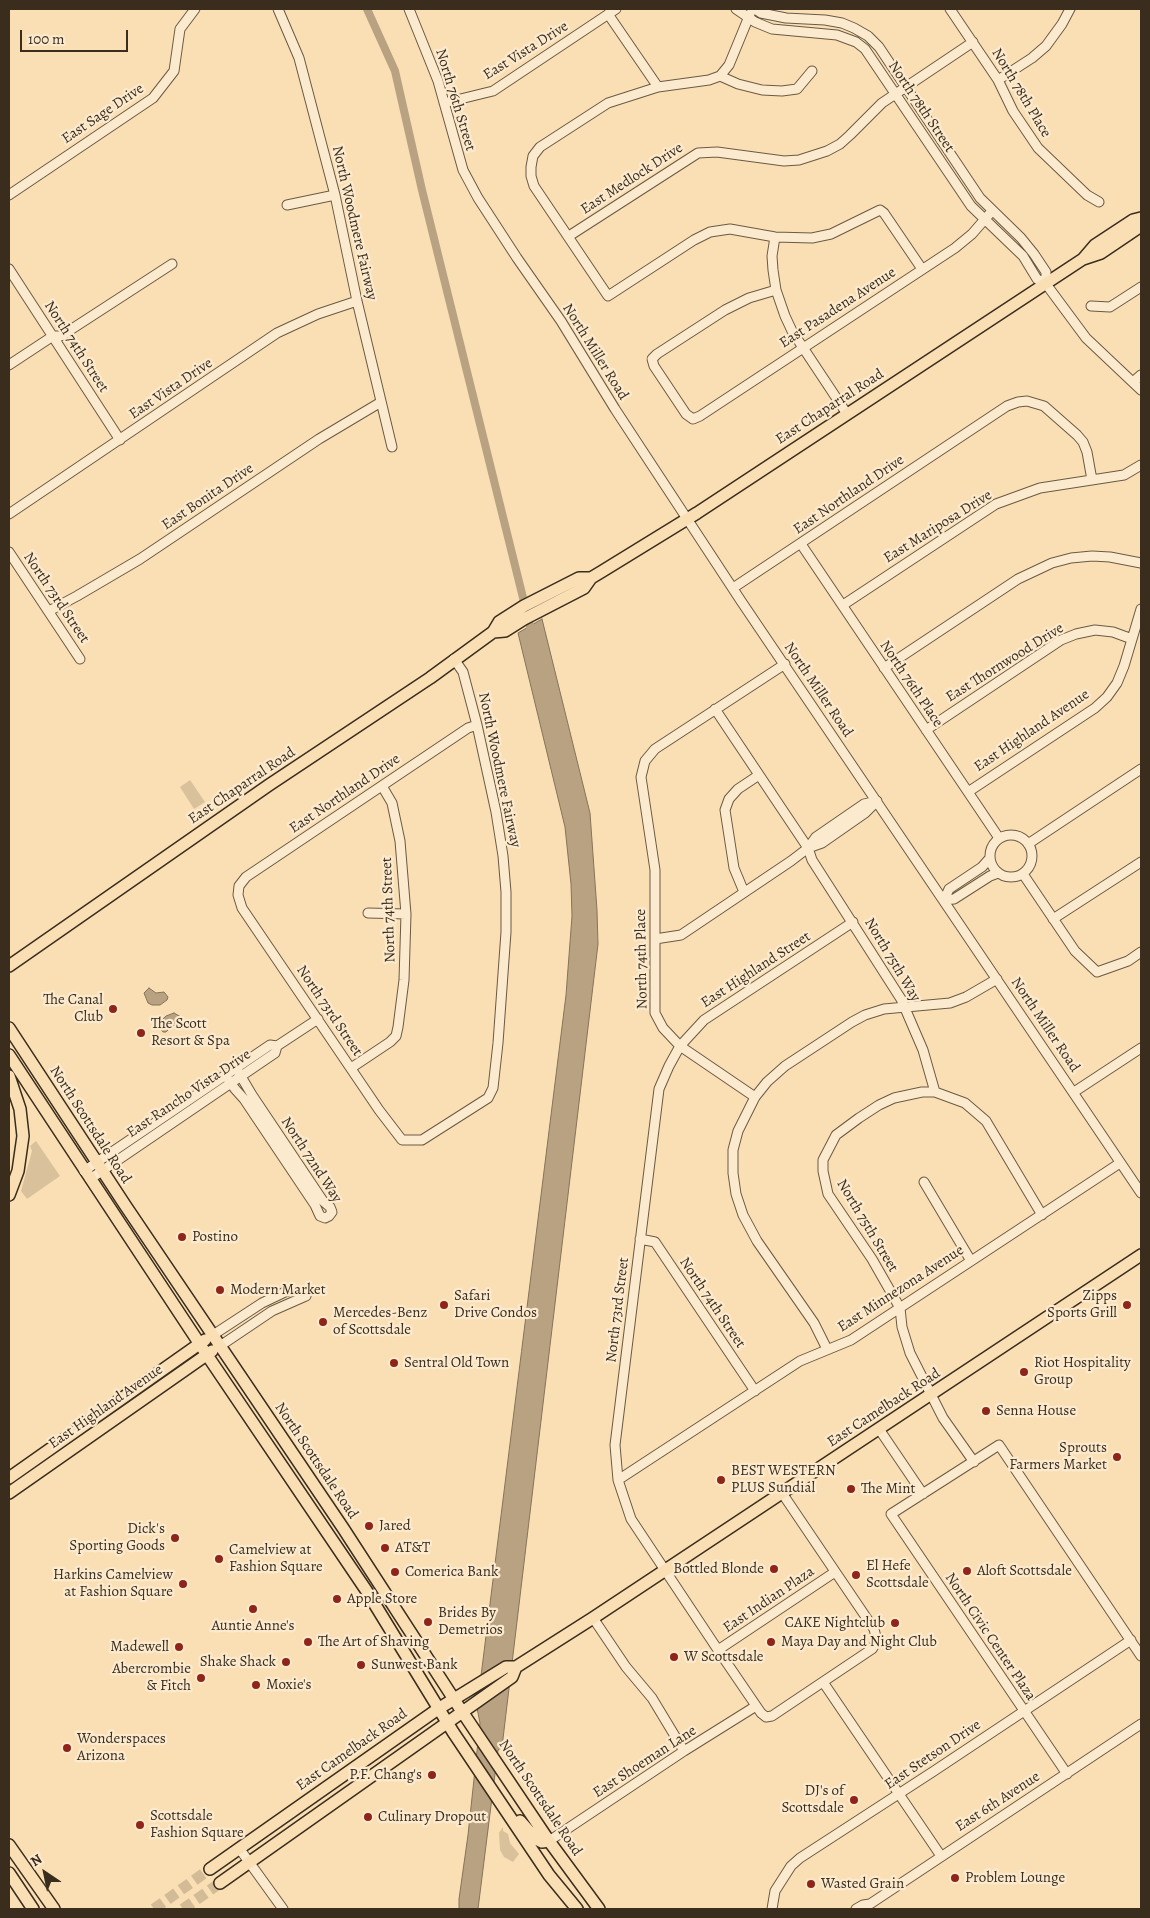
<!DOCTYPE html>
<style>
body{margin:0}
#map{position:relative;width:1150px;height:1918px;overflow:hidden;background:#fadfb5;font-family:Alegreya,serif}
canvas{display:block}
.frame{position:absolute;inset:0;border:10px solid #3a2d1d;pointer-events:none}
.north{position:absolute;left:20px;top:1848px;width:50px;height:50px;-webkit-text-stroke:4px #fceacf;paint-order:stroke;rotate:326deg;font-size:14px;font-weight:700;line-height:20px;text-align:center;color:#3a2d1d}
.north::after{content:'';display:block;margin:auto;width:18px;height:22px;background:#3a2d1d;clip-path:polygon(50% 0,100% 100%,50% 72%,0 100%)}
.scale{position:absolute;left:20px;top:30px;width:108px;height:22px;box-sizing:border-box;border:2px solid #3a2d1d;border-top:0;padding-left:6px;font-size:15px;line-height:18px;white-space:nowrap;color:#3a2d1d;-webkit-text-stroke:4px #fceacf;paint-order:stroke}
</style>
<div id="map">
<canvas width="1150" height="1918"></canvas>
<div class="frame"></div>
<div class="north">N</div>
<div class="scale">100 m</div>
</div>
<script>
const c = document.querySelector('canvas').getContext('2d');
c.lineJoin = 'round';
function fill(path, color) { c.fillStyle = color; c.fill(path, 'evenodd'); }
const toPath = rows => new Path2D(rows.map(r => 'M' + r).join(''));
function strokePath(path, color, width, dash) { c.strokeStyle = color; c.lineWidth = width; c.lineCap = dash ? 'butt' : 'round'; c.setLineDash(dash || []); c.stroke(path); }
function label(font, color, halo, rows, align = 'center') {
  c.font = font + ' Alegreya,serif'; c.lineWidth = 4.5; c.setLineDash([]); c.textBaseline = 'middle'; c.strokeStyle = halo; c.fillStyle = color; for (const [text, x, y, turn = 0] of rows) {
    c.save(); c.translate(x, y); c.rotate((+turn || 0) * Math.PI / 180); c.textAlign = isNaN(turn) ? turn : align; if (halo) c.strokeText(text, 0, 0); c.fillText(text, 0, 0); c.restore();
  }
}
fill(toPath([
 [190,780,205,802,194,809,180,787],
 [36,1141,60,1176,27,1199,21,1191,32,1151,30,1146],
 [503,1827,503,1831,508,1834,510,1843,519,1854,513,1862,504,1857,500,1850,499,1833]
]), '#d9c19b');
const water = toPath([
 [542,619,590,813,597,910,598,944,502,1747,498,1750,478,1909,459,1909,459,1899,468,1835,480,1723,477,1708,566,995,572,916,571,884,565,827,518,633,542,619],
 [149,988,156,993,164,992,168,997,167,1000,160,1005,152,1005,148,1003,144,993,149,988],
 [174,1013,181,1017,182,1024,172,1026,166,1032,163,1032,160,1028,162,1020,166,1016,174,1013]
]);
fill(water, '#b9a281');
strokePath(water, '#867359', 1);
strokePath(toPath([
 [367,9,395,71,422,190,532,634]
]), '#b9a281', 8);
strokePath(toPath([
 [154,1909,210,1869],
 [183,1909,220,1883]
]), '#d4bb97', 11, [11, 5.5]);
const minor = toPath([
 [278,9,299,58,335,195,357,301,392,447],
 [409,9,438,81,463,170,478,198,517,258,561,321,615,409,741,601,1141,1193],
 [736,9,755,22,772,29,837,35,856,42,865,49,971,206,1023,256,1037,279,1046,284,1086,338,1141,390],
 [755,9,761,13,786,18,825,20,842,23,854,28,868,36,879,47,980,198,1021,238,1034,254,1046,272,1046,284],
 [950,9,998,80,1013,111,1038,148,1087,195,1099,202],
 [608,14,658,87],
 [812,71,797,89,782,91,762,90,738,84,720,76,709,80,658,87,608,103,540,147,533,156,531,167,531,176,534,186,608,296,694,240,710,232,730,229,775,237,812,238,831,234,880,210,884,213,922,269],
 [720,76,729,65,750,14],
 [998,80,1032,58,1046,46,1062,24,1070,9],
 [444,103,493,91,616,9],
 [9,195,153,98,174,71,180,29,195,9],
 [287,205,335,195],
 [569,236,698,153,717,152,784,161,799,160,827,151,840,144,850,135,882,103,973,42],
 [775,237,772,256,773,270,776,290,785,316,792,331,847,414],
 [9,269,120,440],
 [776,290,749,298,725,310,657,354,652,359,654,366,686,414,693,419,700,416,955,248,972,234,992,211],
 [1091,306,1110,307,1141,287],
 [9,365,53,336,61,336,172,264],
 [1133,382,1141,375],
 [9,514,277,333,318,314,357,301],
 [801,544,999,838],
 [9,552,80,659],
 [733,588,1007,406,1018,402,1027,401,1044,406,1077,435,1083,442,1087,452,1092,480],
 [843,605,996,504,1040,488,1124,475,1141,465],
 [49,611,77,596,140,559,319,439,381,402],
 [454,659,463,672,477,725,496,812,503,856,506,892,506,932,498,1043,493,1088,488,1098,422,1140,402,1140,379,1110,242,908,238,895,239,886,246,877,468,728,477,725],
 [884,668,1018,579,1052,563,1071,558,1092,556,1110,557,1141,563],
 [715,709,808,848,812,860,901,999,923,1050,935,1092,965,1103,986,1121,1042,1215],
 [926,730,1061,640,1076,634,1095,630,1113,632,1132,639],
 [968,792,1095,708,1107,697,1117,683,1124,666,1141,609],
 '990 856a21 21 0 1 1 42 0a21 21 0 1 1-42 0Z',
 [1028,844,1141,769],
 [808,848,822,843,865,813,877,801],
 [1023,874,1075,951,1097,972,1128,961,1141,952],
 [744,892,734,868,725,810,729,799,738,789,759,775],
 [944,900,949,889,982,867,990,858],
 [944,900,954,899,990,876,998,873],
 [368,913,406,914],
 [1053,919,1141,862],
 [655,939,681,935,791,861,808,848,816,837,864,804,877,801],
 [351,1068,390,1042,396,1036,398,1027,404,980,406,914,400,841,392,803,382,786],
 [225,1075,235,1089,244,1099,315,1205,320,1216,325,1218,329,1216,332,1212,330,1207,323,1201,252,1095,236,1068],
 [935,1092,922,1092,894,1098,879,1105,859,1118,836,1135,823,1160,823,1171,828,1194,872,1259,900,1308,902,1327,910,1353,943,1418,974,1462],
 [1074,1092,1141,1048],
 [755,1097,680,1046,663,1028,655,1013,655,870,641,777,645,761,655,749,785,664],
 [84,1171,270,1045,277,1046],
 [90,1179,275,1053,277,1046,318,1019],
 [924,1182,971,1261],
 [640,1239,655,1242,755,1391],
 [213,1335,262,1303,285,1292,291,1290,306,1296],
 [220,1346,272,1311,306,1296],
 [827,1349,814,1323,757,1241,743,1215,736,1194,733,1173,733,1150,738,1131,755,1097,767,1082,785,1066,852,1022,865,1015,884,1009,950,1003,966,997,997,979],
 [879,1429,923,1494],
 [618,1480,800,1361,851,1340,1120,1163],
 [782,1493,874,1629,877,1641,872,1649,772,1716,766,1717,761,1713,718,1650,631,1519,618,1480,615,1445,659,1089,669,1066,680,1046,704,1020,853,922],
 [593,1618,626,1667,652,1698,684,1751],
 [718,1650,835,1572],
 [823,1682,941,1856],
 [1067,1774,891,1514,999,1445,1141,1656],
 [549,1841,684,1751,756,1706],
 [239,1848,283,1909],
 [772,1909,775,1891,791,1866,800,1858,934,1771,1131,1640],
 [856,1909,863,1905,870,1904,1141,1724]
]);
const major = toPath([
 [1083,259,1101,253,1141,226],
 [493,632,505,631,524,619,584,588,591,578],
 [9,966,269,785,430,678,493,632,499,622,524,606,579,578,591,578,601,572,697,513,1083,259,1095,245,1133,220,1141,218],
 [9,1028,125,1205,343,1528,459,1707,549,1841,599,1909],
 [9,1055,207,1355,366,1590,453,1732,549,1875,577,1909],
 [9,1076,20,1109,23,1136,18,1171,9,1195],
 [9,1478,205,1340],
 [9,1493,212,1351],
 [520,1821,536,1839,542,1842,549,1841],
 [9,1845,54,1909],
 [210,1869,438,1709,506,1667,516,1667,593,1618,1141,1255],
 [9,1873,33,1909],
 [220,1883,512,1677,516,1667]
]);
strokePath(minor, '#6a5a43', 11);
strokePath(major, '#3a2d1d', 14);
strokePath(minor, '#fceacf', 9);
strokePath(major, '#fadfb5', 11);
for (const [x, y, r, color] of [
 [113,1009,5,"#8f2418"],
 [141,1033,5,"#8f2418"],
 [182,1237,5,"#8f2418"],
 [220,1290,5,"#8f2418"],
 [444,1305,5,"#8f2418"],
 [1127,1305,5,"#8f2418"],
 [323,1322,5,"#8f2418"],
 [394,1363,5,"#8f2418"],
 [1024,1372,5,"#8f2418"],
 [986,1411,5,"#8f2418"],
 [1117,1457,5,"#8f2418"],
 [721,1480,5,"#8f2418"],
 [851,1489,5,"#8f2418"],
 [369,1526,5,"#8f2418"],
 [175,1538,5,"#8f2418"],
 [385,1548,5,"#8f2418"],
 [219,1559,5,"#8f2418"],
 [774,1569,5,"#8f2418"],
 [967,1571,5,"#8f2418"],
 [395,1572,5,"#8f2418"],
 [856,1575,5,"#8f2418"],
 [183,1584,5,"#8f2418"],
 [337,1599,5,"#8f2418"],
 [253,1609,5,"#8f2418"],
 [428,1622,5,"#8f2418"],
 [895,1623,5,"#8f2418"],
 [308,1642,5,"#8f2418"],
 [771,1642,5,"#8f2418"],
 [179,1647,5,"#8f2418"],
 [674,1657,5,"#8f2418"],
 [286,1662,5,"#8f2418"],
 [361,1665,5,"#8f2418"],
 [201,1678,5,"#8f2418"],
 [256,1685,5,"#8f2418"],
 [67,1748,5,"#8f2418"],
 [432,1775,5,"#8f2418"],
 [854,1800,5,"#8f2418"],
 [368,1817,5,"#8f2418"],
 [140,1825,5,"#8f2418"],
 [955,1878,5,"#8f2418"],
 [811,1884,5,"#8f2418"]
]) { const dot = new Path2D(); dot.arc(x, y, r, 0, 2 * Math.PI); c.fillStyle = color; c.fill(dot); strokePath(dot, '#fceacf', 2); }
label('15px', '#3a2d1d', '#fceacf', [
 ["East Vista Drive",526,51,-32],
 ["North 78th Place",1021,93,59],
 ["North 76th Street",455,100,73],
 ["North 78th Street",921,107,56],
 ["East Sage Drive",103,114,-34],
 ["East Medlock Drive",632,179,-33],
 ["North Woodmere Fairway",354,223,77],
 ["East Pasadena Avenue",838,308,-33],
 ["North 74th Street",76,347,57],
 ["North Miller Road",595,352,58],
 ["East Vista Drive",171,389,-34],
 ["East Chaparral Road",830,407,-33],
 ["East Northland Drive",849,495,-34],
 ["East Bonita Drive",208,497,-34],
 ["East Mariposa Drive",938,527,-32],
 ["North 73rd Street",56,598,56],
 ["East Thornwood Drive",1005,663,-32],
 ["North 76th Place",911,684,56],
 ["North Miller Road",818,690,56],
 ["East Highland Avenue",1032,731,-34],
 ["North Woodmere Fairway",499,770,78],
 ["East Chaparral Road",242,786,-34],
 ["East Northland Drive",345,794,-34],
 ["North 74th Street",389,910,-92],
 ["North 74th Place",642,959,-91],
 ["North 75th Way",892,960,59],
 ["East Highland Street",756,970,-33],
 ["North 73rd Street",329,1011,56],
 ["North Miller Road",1045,1025,56],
 ["East Rancho Vista Drive",189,1094,-34],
 ["North Scottsdale Road",90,1125,57],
 ["North 72nd Way",311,1160,57],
 ["North 75th Street",867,1226,59],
 ["East Minnezona Avenue",901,1289,-33],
 ["North 74th Street",712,1303,56],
 ["North 73rd Street",618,1310,-83],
 ["East Highland Avenue",106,1407,-35],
 ["East Camelback Road",884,1408,-33],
 ["North Scottsdale Road",316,1461,56],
 ["East Indian Plaza",769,1600,-34],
 ["North Civic Center Plaza",990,1637,56],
 ["East Camelback Road",352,1750,-35],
 ["East Stetson Drive",933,1755,-34],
 ["East Shoeman Lane",645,1762,-33],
 ["North Scottsdale Road",540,1798,56],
 ["East 6th Avenue",998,1802,-33]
]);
label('15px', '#3a2d1d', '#fceacf', [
 ["The Canal",103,1000,"right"],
 ["Club",103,1017,"right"],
 ["The Scott",151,1024],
 ["Resort & Spa",151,1041],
 ["Postino",192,1237],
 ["Modern Market",230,1290],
 ["Safari",454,1296],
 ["Drive Condos",454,1313],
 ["Zipps",1117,1296,"right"],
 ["Sports Grill",1117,1313,"right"],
 ["Mercedes-Benz",333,1313],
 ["of Scottsdale",333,1330],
 ["Sentral Old Town",404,1363],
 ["Riot Hospitality",1034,1363],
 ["Group",1034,1380],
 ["Senna House",996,1411],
 ["Sprouts",1107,1448,"right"],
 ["Farmers Market",1107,1465,"right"],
 ["BEST WESTERN",731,1471],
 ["PLUS Sundial",731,1488],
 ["The Mint",861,1489],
 ["Jared",379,1526],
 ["Dick's",165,1529,"right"],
 ["Sporting Goods",165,1546,"right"],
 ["AT&T",395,1548],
 ["Camelview at",229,1550],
 ["Fashion Square",229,1567],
 ["El Hefe",866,1566],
 ["Scottsdale",866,1583],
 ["Bottled Blonde",764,1569,"right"],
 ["Aloft Scottsdale",977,1571],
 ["Comerica Bank",405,1572],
 ["Harkins Camelview",173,1575,"right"],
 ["at Fashion Square",173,1592,"right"],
 ["Apple Store",347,1599],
 ["Brides By",438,1613],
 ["Demetrios",438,1630],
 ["CAKE Nightclub",885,1623,"right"],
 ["Auntie Anne's",253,1626,"center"],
 ["The Art of Shaving",318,1642],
 ["Maya Day and Night Club",781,1642],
 ["Madewell",169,1647,"right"],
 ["W Scottsdale",684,1657],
 ["Shake Shack",276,1662,"right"],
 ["Sunwest Bank",371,1665],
 ["Abercrombie",191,1669,"right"],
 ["& Fitch",191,1686,"right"],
 ["Moxie's",266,1685],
 ["Wonderspaces",77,1739],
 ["Arizona",77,1756],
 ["P.F. Chang's",422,1775,"right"],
 ["DJ's of",844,1791,"right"],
 ["Scottsdale",844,1808,"right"],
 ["Scottsdale",150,1816],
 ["Fashion Square",150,1833],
 ["Culinary Dropout",378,1817],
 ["Problem Lounge",965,1878],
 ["Wasted Grain",821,1884]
], 'left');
</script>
